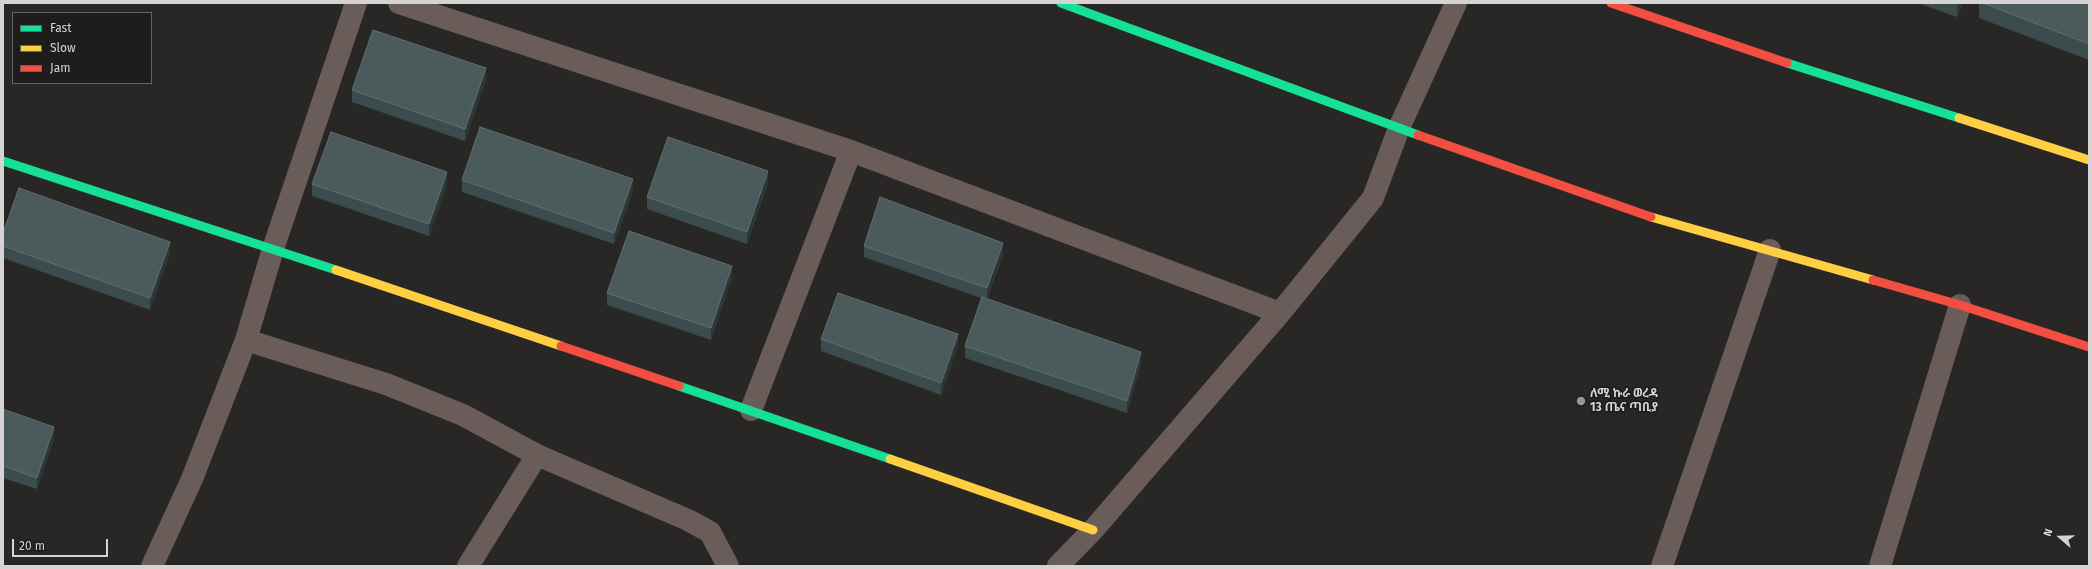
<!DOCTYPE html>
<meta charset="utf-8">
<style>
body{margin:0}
#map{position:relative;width:2092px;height:569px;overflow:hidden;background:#282726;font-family:"Fira Sans",sans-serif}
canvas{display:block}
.frame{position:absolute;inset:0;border:4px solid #d6d4d3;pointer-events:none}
.legend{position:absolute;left:12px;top:12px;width:140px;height:72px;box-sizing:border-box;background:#1f1c1c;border:1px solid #686665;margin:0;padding:5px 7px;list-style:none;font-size:12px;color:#d6d4d3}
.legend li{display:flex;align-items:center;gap:8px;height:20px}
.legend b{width:20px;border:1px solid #686665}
.north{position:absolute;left:2040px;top:517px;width:40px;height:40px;-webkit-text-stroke:3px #1f1c1c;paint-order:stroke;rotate:290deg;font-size:11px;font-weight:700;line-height:16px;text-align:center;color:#d6d4d3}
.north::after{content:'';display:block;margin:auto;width:14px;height:18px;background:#d6d4d3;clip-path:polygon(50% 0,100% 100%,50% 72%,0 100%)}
.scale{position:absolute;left:12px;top:539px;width:96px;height:18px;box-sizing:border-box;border:2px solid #d6d4d3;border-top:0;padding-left:5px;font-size:12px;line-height:14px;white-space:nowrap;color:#d6d4d3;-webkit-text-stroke:3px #1f1c1c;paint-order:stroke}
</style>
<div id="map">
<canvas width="2092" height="569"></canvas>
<div class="frame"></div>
<ul class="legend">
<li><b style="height:5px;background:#16e098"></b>Fast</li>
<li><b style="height:5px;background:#ffcf43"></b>Slow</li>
<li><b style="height:5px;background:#f24e42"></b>Jam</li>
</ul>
<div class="north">N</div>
<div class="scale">20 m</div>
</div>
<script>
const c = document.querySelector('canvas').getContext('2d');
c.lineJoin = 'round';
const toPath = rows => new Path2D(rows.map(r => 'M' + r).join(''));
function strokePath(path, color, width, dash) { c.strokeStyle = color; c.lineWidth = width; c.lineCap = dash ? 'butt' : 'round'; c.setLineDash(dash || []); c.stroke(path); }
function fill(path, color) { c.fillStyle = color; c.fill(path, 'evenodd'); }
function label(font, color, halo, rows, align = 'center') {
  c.font = font + ' "Fira Sans","Noto Sans Ethiopic",sans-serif'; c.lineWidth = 3.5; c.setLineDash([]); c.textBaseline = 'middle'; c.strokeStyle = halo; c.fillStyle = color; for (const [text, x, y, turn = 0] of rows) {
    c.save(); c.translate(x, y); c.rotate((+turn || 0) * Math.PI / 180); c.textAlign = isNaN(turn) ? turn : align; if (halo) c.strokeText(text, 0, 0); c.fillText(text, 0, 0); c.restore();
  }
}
strokePath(toPath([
 [399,3,851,151,1280,313],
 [246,340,386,384,463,415,537,455,688,520,710,532,728,566],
 [751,410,851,151],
 [152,566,192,479,246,340,273,249,356,3],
 [468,566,537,455],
 [1058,566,1093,530,1280,313,1373,198,1399,128,1456,3],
 [1662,566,1770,250],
 [1880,566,1960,305]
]), '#6a5d59', 22);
strokePath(toPath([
 [1061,3,1418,135],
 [1787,63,1959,118],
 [3,161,336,270],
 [679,386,890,459]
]), '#16e098', 9);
strokePath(toPath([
 [1959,118,2089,160],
 [1651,217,1873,280],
 [336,270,561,346],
 [890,459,1093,530]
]), '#ffcf43', 9);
strokePath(toPath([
 [1611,3,1787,63],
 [1418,135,1651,217],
 [1873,280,1960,305,2089,347],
 [561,346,679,386]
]), '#f24e42', 9);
fill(toPath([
 [1918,3,1963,3,1957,17],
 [1979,3,2089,3,2089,60,1979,18],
 [486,80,465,141,352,102,352,90],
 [462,180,633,191,614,244,462,192],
 [768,183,747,244,647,209,647,197],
 [312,184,447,184,429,236,312,196],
 [3,233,170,253,150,310,3,258],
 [864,246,1003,255,987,299,1141,364,1127,413,965,358,965,346,981,298,864,257],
 [732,278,711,340,607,305,607,293],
 [821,339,958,345,941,395,821,351],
 [3,409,54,439,37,489,3,478]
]), '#3b4c4d');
fill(toPath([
 [1957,3,1963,3,1957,17],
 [486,68,486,80,465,141,465,129],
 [768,171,768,183,747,244,747,232],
 [447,172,447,184,429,236,429,224],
 [633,179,633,191,614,244,614,233],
 [170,242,170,253,150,310,150,298],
 [1003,243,1003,255,987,300,987,288],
 [732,266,732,278,711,340,711,328],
 [958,334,958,345,941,395,941,383],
 [1141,352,1141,364,1127,413,1127,401],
 [54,427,54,439,37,489,37,478]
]), '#2c3737');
const building = toPath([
 [1983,3,2089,3,2089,44,1983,3],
 [373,30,486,68,465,129,352,90,373,30],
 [480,127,633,179,614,233,462,180,480,127],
 [331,132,447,172,429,224,312,184,331,132],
 [668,137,768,171,747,232,647,197,668,137],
 [19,188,170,242,150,298,3,246,3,233,19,188],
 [880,197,1003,243,987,288,864,246,880,197],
 [629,231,732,266,711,328,607,293,629,231],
 [838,293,958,334,941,383,821,339,838,293],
 [982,297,1141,352,1127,401,965,346,982,297],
 [3,409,54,427,37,478,3,466,3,409]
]);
fill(building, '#4b5b5b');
strokePath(building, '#616e6e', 1);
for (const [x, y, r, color] of [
 [1581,401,5,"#999796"]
]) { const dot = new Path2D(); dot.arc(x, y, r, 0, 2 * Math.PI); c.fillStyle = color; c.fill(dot); strokePath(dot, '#1f1c1c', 1.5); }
label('bold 12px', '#d6d4d3', '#1f1c1c', [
 ["ለሚ ኩራ ወረዳ",1590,394],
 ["13 ጤና ጣቢያ",1590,408]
], 'left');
</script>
